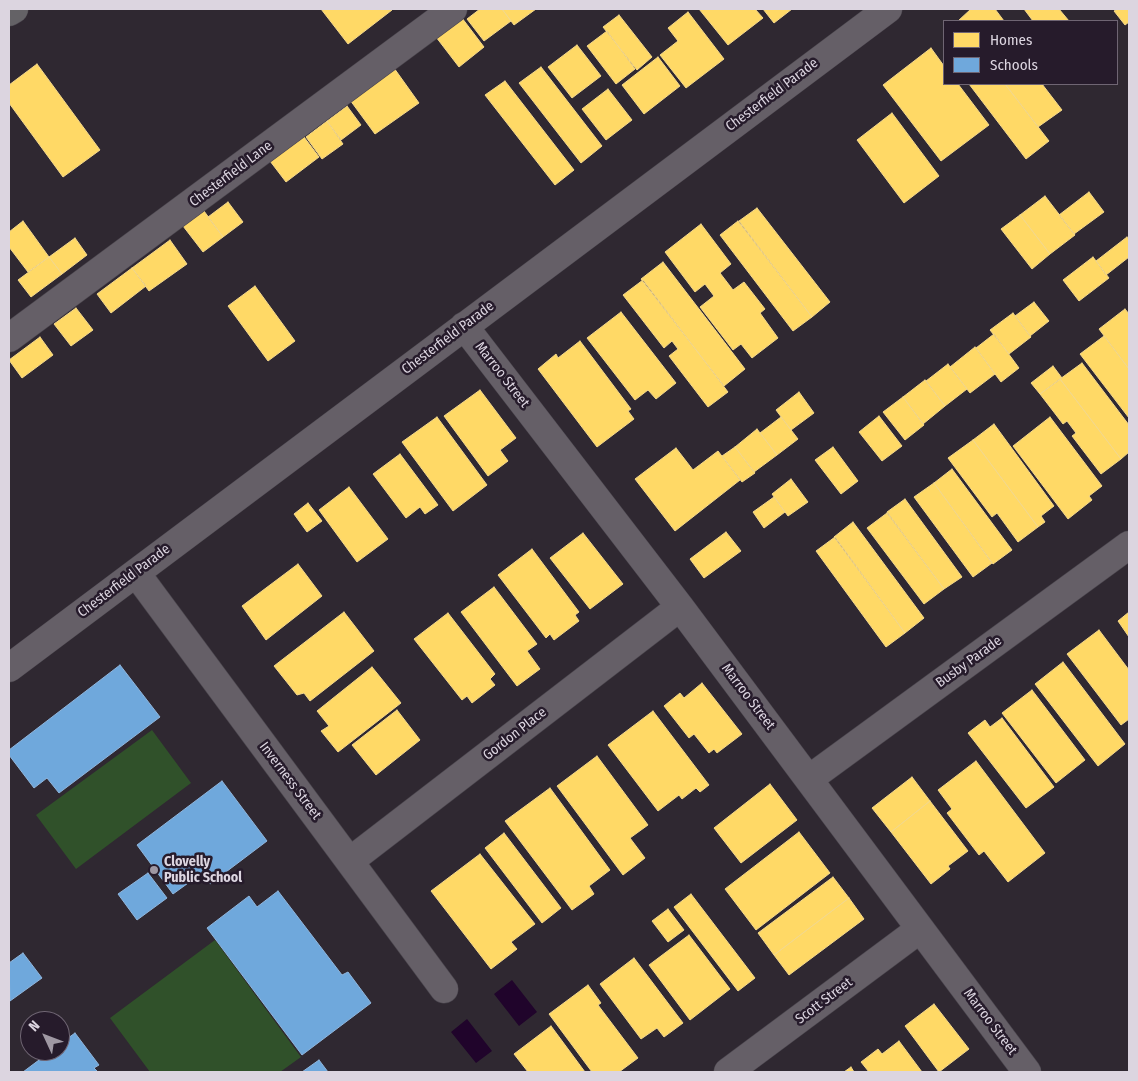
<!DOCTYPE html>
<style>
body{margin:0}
#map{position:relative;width:1138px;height:1081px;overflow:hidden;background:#2f2831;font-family:"Fira Sans Condensed",sans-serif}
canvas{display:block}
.frame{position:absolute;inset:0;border:10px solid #dcd5e0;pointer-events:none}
.legend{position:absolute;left:943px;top:20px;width:175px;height:65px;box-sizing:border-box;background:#261b2b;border:1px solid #6f6573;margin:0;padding:6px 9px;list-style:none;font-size:15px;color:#dcd5e0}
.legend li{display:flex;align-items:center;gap:10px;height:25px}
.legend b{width:25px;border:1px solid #6f6573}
.north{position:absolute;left:20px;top:1011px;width:50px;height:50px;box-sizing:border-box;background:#261b2b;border:1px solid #6f6573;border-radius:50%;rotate:313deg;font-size:14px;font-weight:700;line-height:20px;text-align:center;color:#dcd5e0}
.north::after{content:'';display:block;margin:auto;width:18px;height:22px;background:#9f98a3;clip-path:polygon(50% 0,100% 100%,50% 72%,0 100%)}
</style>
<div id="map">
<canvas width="1138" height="1081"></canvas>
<div class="frame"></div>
<ul class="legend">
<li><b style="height:14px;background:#ffd966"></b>Homes</li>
<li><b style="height:14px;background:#6fa8dc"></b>Schools</li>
</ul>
<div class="north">N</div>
</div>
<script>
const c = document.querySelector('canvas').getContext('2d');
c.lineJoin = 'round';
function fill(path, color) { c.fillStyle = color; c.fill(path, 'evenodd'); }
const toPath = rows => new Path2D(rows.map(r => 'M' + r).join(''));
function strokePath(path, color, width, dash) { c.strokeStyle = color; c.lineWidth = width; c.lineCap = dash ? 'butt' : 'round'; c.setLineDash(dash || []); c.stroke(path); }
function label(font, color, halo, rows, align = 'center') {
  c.font = font + ' "Fira Sans Condensed",sans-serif'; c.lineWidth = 5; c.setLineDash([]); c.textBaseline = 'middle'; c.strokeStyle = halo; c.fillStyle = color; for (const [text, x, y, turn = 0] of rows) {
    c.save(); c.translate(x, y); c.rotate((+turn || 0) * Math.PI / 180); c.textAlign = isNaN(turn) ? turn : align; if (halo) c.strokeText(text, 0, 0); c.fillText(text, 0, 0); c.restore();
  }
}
fill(toPath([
 [152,730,191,783,76,869,36,815],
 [215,940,301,1057,280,1072,150,1072,110,1018]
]), '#30512a');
fill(toPath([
 [512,980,537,1012,519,1026,494,994],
 [467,1019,492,1051,476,1063,451,1032]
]), '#20042b');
const homes = toPath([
 [321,9,391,9,392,10,348,44,321,9],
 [480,9,502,9,511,21,484,41,467,19,480,9],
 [502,9,536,9,514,25,502,9],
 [699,9,755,9,763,18,728,45,699,9],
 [763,9,792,9,774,23,763,9],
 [971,9,995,9,1004,21,958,21,971,9],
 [1024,9,1059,9,1069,21,1033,21,1024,9],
 [1118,9,1129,9,1129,22,1125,25,1114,11,1118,9],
 [688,12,724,59,686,88,660,55,678,41,668,28,688,12],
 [619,15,652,57,637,70,603,27,619,15],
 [462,18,484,47,459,67,436,37,462,18],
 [607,31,635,69,616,84,587,46,607,31],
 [577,45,601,76,572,98,548,67,577,45],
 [931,48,944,66,944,84,958,84,989,125,941,161,883,85,931,48],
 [658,57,680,86,644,114,622,85,658,57],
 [37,64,100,150,63,177,9,103,9,85,37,64],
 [541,67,602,146,581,163,519,83,541,67],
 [394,68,419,103,375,134,350,100,394,68],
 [505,81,574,170,555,185,485,95,505,81],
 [969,84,1005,84,1049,141,1026,159,969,84],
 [1005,84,1042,84,1062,110,1038,127,1005,84],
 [608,89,632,120,606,140,582,109,608,89],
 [347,106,361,125,341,140,327,121,347,106],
 [892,113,939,176,904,203,857,140,892,113],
 [327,121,343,144,322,159,306,137,327,121],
 [304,137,319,157,286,182,270,161,304,137],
 [1089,192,1104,212,1074,234,1059,215,1089,192],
 [1045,196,1075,235,1050,254,1020,215,1045,196],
 [228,202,243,222,223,237,208,217,228,202],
 [757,208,830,302,812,317,739,221,757,208],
 [204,211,223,237,203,252,183,226,204,211],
 [1020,215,1050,254,1032,269,1001,229,1020,215],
 [23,221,49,257,28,272,9,247,9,232,23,221],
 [738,221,812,317,793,331,720,235,738,221],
 [701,224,731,264,720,273,733,290,744,282,765,309,760,313,778,338,752,358,741,344,733,350,700,307,714,296,705,284,695,292,665,252,701,224],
 [1127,237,1129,240,1129,257,1106,275,1096,261,1127,237],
 [75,238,87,255,62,274,49,257,75,238],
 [170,240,187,264,149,291,132,268,170,240],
 [49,257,62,274,31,297,18,280,49,257],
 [1093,257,1109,278,1079,301,1063,280,1093,257],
 [663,262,745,369,724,386,641,279,663,262],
 [132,268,146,286,111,313,97,294,132,268],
 [643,280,728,392,708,407,669,356,678,349,672,341,664,348,623,295,643,280],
 [255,286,295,341,268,361,228,306,255,286],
 [1034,302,1049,321,1030,336,1015,316,1034,302],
 [76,308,93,330,71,346,54,324,76,308],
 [1125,309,1129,314,1129,369,1099,329,1125,309],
 [621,312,676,383,656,399,648,390,635,400,587,338,621,312],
 [1013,313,1031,337,1009,354,990,330,1013,313],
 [994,334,1019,368,1001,382,976,348,994,334],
 [1104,336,1129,369,1129,418,1080,354,1104,336],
 [40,337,53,355,22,378,9,360,40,337],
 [580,341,631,409,628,411,634,419,597,447,538,369,556,354,558,358,580,341],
 [975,347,995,374,970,393,950,367,975,347],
 [1082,363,1129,425,1129,452,1121,459,1060,379,1082,363],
 [948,364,967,389,945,406,926,381,948,364],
 [1053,366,1062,378,1040,394,1031,383,1053,366],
 [1060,379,1121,459,1101,474,1072,436,1076,433,1067,421,1063,424,1040,394,1060,379],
 [925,380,945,406,923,424,903,397,925,380],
 [480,390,516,438,500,450,508,461,488,476,444,416,480,390],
 [799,392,814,413,791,430,776,410,799,392],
 [903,397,924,425,905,440,883,412,903,397],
 [879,416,902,446,882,461,859,432,879,416],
 [437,417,487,485,453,511,402,442,437,417],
 [781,417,798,439,777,455,760,433,781,417],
 [1050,417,1102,486,1089,496,1092,500,1068,519,1013,446,1050,417],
 [994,424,1054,506,1041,516,1045,522,1038,527,973,440,994,424],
 [757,429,777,455,754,472,735,447,757,429],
 [973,440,1038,527,1018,542,997,513,992,517,948,458,973,440],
 [735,447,755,473,742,482,722,456,735,447],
 [833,447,858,481,841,494,815,460,833,447],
 [676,448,693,470,718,451,740,480,675,531,635,479,676,448],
 [400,454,438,505,425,514,420,507,406,518,373,474,400,454],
 [952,469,1012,550,993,564,934,483,952,469],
 [791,479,808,502,788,516,772,494,791,479],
 [934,483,992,563,973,577,914,497,934,483],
 [349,487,388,539,357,562,319,510,349,487],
 [774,497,785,512,764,528,753,512,774,497],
 [905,499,962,577,944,589,887,512,905,499],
 [308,503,322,521,307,532,294,514,308,503],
 [887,513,944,589,924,604,867,528,887,513],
 [853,522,924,618,905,633,834,537,853,522],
 [726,532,741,551,704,578,690,559,726,532],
 [583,533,623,584,590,609,550,558,583,533],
 [835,537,905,633,886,647,816,551,835,537],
 [532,549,579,612,575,615,579,621,554,640,550,634,546,638,498,575,532,549],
 [298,564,322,596,266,640,242,606,298,564],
 [494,587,537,644,527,651,540,669,517,686,461,612,494,587],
 [344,612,374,651,310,701,304,693,297,695,274,666,344,612],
 [1129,612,1129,637,1118,621,1129,612],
 [448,613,495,674,490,679,495,685,472,703,467,696,462,700,414,639,448,613],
 [1099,630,1129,670,1129,719,1121,725,1067,654,1099,630],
 [1063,662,1125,744,1098,766,1035,684,1063,662],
 [372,667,401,703,338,752,321,731,329,726,317,711,372,667],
 [702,683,742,734,717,753,714,749,709,753,694,734,689,738,664,706,680,693,684,698,702,683],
 [1032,690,1085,760,1056,783,1002,713,1032,690],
 [397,710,420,740,376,775,352,745,397,710],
 [653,711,709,785,700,792,696,788,682,799,679,795,658,811,608,745,653,711],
 [1002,718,1054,787,1026,808,968,733,985,720,990,727,1002,718],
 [597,756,648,825,630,838,645,858,623,875,557,786,597,756],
 [976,761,1045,853,1008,882,984,851,979,855,947,813,952,809,938,790,976,761],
 [912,777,930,801,891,832,872,808,912,777],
 [770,784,797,820,741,863,714,828,770,784],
 [550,788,610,870,589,886,594,894,572,910,505,821,550,788],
 [930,801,968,851,948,866,950,869,931,884,891,832,930,801],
 [799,832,830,873,756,930,725,889,799,832],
 [504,833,561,908,542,923,485,848,504,833],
 [480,854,535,924,511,942,517,949,491,969,431,891,480,854],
 [833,877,849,898,774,955,758,933,833,877],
 [691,894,755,978,738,991,674,907,691,894],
 [849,898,864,919,789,975,774,955,849,898],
 [668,909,684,930,668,942,652,921,668,909],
 [689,935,730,989,690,1020,649,965,689,935],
 [634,958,683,1023,664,1037,657,1028,641,1039,600,984,634,958],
 [588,985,601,1003,598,1005,638,1058,619,1072,592,1072,549,1014,588,985],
 [934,1004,969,1049,939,1072,905,1026,934,1004],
 [551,1026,585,1072,528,1072,514,1054,551,1026],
 [899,1041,922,1072,869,1072,861,1062,878,1049,882,1054,899,1041],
 [851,1067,854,1072,844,1072,851,1067]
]);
fill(homes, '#ffd966');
strokePath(homes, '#f4d88b', 1);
const schools = toPath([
 [120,665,160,717,59,793,47,778,34,788,9,755,9,750,120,665],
 [222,781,267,841,210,884,202,873,173,894,137,845,222,781],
 [148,873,167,898,137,920,118,894,148,873],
 [278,891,342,975,348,972,371,1003,302,1055,207,928,249,896,257,907,278,891],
 [23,953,42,978,10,1001,9,963,23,953],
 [75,1033,99,1065,94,1068,98,1072,23,1072,51,1051,60,1051,60,1044,75,1033],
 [319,1060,328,1072,302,1072,319,1060]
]);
fill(schools, '#6fa8dc');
strokePath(schools, '#90b6dd', 1);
const street = toPath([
 [464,326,680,607,1027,1072],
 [9,338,453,9],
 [136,573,444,989],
 [9,668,888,9],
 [809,779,1129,545],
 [350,861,680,607],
 [728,1072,920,929]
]);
const secondary = toPath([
 [9,12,14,9]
]);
strokePath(street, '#4a454d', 29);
strokePath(secondary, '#4a454d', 29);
strokePath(street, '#655f67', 28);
strokePath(secondary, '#646266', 28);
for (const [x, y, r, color] of [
 [154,870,5,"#9f98a3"]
]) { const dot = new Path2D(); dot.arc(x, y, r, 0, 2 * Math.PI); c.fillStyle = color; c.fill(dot); strokePath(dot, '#261b2b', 2); }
label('14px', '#dcd5e0', '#261b2b', [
 ["Chesterfield Parade",772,95,-37],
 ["Chesterfield Lane",231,174,-37],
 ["Chesterfield Parade",448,338,-37],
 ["Marroo Street",502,375,52],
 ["Chesterfield Parade",124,581,-37],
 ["Busby Parade",969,662,-36],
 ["Marroo Street",748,697,53],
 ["Gordon Place",515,734,-38],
 ["Inverness Street",290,781,53],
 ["Scott Street",824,1001,-37],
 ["Marroo Street",990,1022,53]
]);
label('bold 14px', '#dcd5e0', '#261b2b', [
 ["Clovelly",164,862],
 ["Public School",164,878]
], 'left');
</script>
